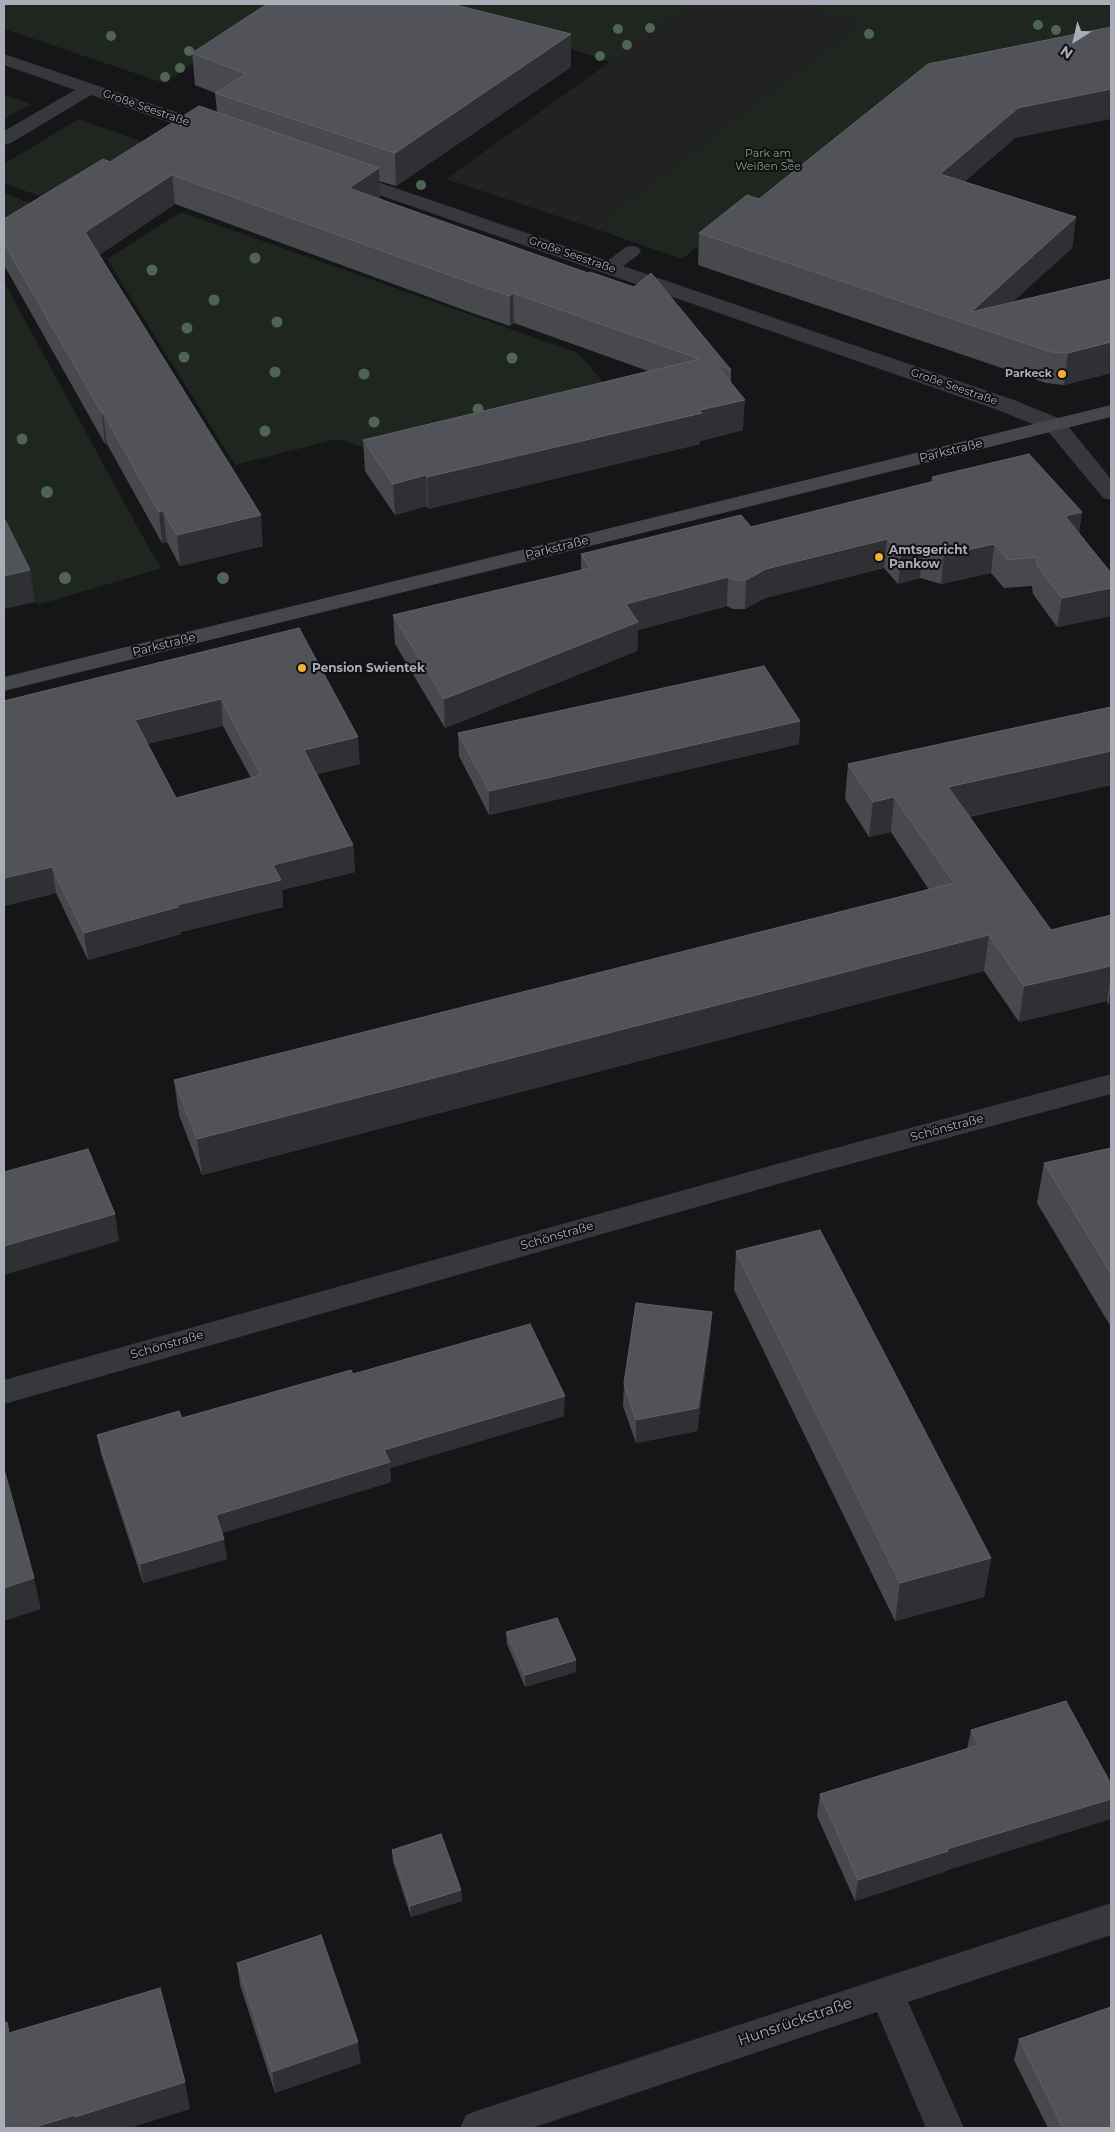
<!DOCTYPE html>
<meta charset="utf-8">
<style>
body{margin:0}
#map{position:relative;width:1115px;height:2132px;overflow:hidden;background:#161618;font-family:Montserrat,sans-serif}
canvas{display:block}
.frame{position:absolute;inset:0;border:5px solid #a8adb8;pointer-events:none}
.north{position:absolute;left:1050px;top:15px;width:50px;height:50px;-webkit-text-stroke:4px #111113;paint-order:stroke;rotate:215deg;font-size:14px;font-weight:700;line-height:20px;text-align:center;color:#a8adb8}
.north::after{content:'';display:block;margin:auto;width:18px;height:22px;background:#a8adb8;clip-path:polygon(50% 0,100% 100%,50% 72%,0 100%)}
</style>
<div id="map">
<canvas width="1115" height="2132"></canvas>
<div class="frame"></div>
<div class="north">N</div>
</div>
<script>
const c = document.querySelector('canvas').getContext('2d');
c.lineJoin = 'round';
function fill(path, color) { c.fillStyle = color; c.fill(path, 'evenodd'); }
const toPath = rows => new Path2D(rows.map(r => 'M' + r).join(''));
function strokePath(path, color, width, dash) { c.strokeStyle = color; c.lineWidth = width; c.lineCap = dash ? 'butt' : 'round'; c.setLineDash(dash || []); c.stroke(path); }
function label(font, color, halo, rows, align = 'center') {
  c.font = font + ' Montserrat,sans-serif'; c.lineWidth = 4; c.setLineDash([]); c.textBaseline = 'middle'; c.strokeStyle = halo; c.fillStyle = color; for (const [text, x, y, turn = 0] of rows) {
    c.save(); c.translate(x, y); c.rotate((+turn || 0) * Math.PI / 180); c.textAlign = isNaN(turn) ? turn : align; if (halo) c.strokeText(text, 0, 0); c.fillText(text, 0, 0); c.restore();
  }
}
fill(toPath([
 [691,4,821,4,814,8,861,23,593,228,446,179]
]), '#222225');
fill(toPath([
 [4,4,281,4,164,83,4,29],
 [428,4,691,4,611,62],
 [821,4,1111,4,1111,56,744,209,682,259,593,228,861,23,814,9],
 [4,95,31,104,4,119],
 [78,119,164,149,70,208,4,183,4,164],
 [4,193,59,215,4,251],
 [181,212,578,353,615,396,386,454,337,439,235,465,107,259],
 [4,282,150,550,162,568,37,605,4,546]
]), '#1e261f');
fill(toPath([
 [632,246,638,247,641,251,638,255,615,272,609,273,603,272,600,268,603,264,626,247,632,246]
]), '#37383d');
fill(toPath([
 [4,54,220,127,222,131,220,135,213,137,206,135,91,95,11,143,4,145,4,131,75,90,4,65,4,54],
 [343,170,1014,400,1063,420,1111,479,1111,500,1103,498,1047,430,998,410,336,180,333,176,336,172,343,170],
 [1111,1074,1111,1094,813,1174,4,1404,4,1380,813,1154,1111,1074],
 [1111,1903,1111,1935,908,2002,964,2128,926,2128,877,2012,532,2128,460,2128,466,2115,479,2110,1111,1903]
]), '#37383d');
fill(toPath([
 [1111,405,1111,417,4,691,4,677,1111,405]
]), '#45474d');
c.fillStyle = '#506452';
for (const [x, y, r] of [
 [1038,25,5],
 [650,28,5],
 [618,29,5],
 [1056,30,5],
 [869,34,5],
 [111,36,5],
 [627,45,5],
 [189,51,5],
 [600,56,5],
 [180,68,5],
 [165,77,5],
 [789,164,5],
 [421,185,5],
 [255,258,5.5],
 [152,270,5.5],
 [214,300,5.5],
 [277,322,5.5],
 [187,328,5.5],
 [184,357,5.5],
 [512,358,5.5],
 [275,372,5.5],
 [364,374,5.5],
 [478,409,5.5],
 [374,422,5.5],
 [265,431,5.5],
 [22,439,5.5],
 [47,492,6],
 [65,578,6],
 [223,578,6]
]) { c.beginPath(); c.arc(x, y, r, 0, 2 * Math.PI); c.fill(); }
fill(toPath([
 [571,34,571,67,396,186,379,181,380,197,379,198,731,370,731,382,743,430,700,441,700,444,428,509,427,506,395,515,365,471,363,440,648,371,514,323,510,326,475,314,175,204,99,255,263,546,180,566,167,542,162,543,107,444,105,444,4,265,4,219,110,162,217,112,215,93,195,85,192,53],
 [1015,138,964,182,1076,217,1072,248,1012,302,1111,279,1111,373,1064,385,1046,383,698,265,699,233,759,199],
 [932,477,1082,512,1079,533,1111,573,1111,616,1057,627,1033,594,1032,586,1004,588,991,573,941,584,920,578,898,584,884,568,765,598,745,609,733,609,727,606,638,630,637,651,445,728,395,644,393,615,581,571,581,554,751,527,931,483],
 [299,628,360,764,317,774,353,845,355,872,282,890,283,907,181,932,181,934,88,960,56,893,4,906,4,701],
 [223,726,251,778,176,798,147,744],
 [1111,707,1111,785,969,817,1051,930,1111,915,1111,1003,1108,1004,1107,1001,1019,1022,984,971,202,1175,179,1115,174,1080,929,890,891,832,869,837,845,799,848,764],
 [800,721,799,744,489,815,459,756,458,733],
 [1111,1148,1111,1327,1037,1203,1044,1163],
 [736,1251,991,1558,984,1597,895,1621,734,1290],
 [712,1312,710,1336,697,1431,636,1443,623,1406,624,1383],
 [353,1374,564,1416,390,1468,391,1482,222,1533,227,1559,143,1583,101,1454,97,1435,182,1418],
 [506,1632,576,1672,525,1687,507,1644],
 [971,1730,1111,1784,945,1871,944,1872,855,1901,817,1816,820,1794,967,1749],
 [392,1850,461,1890,462,1901,411,1917,393,1862],
 [237,1963,361,2063,275,2093,240,1985],
 [1019,2039,1111,2128,1048,2128,1014,2060]
]), '#47494d');
fill(toPath([
 [571,34,571,67,396,186,395,153],
 [1111,89,1111,119,1015,138,937,205,940,174,1018,108],
 [379,168,380,197,351,217,349,188],
 [172,175,175,204,89,262,85,232],
 [1076,217,1072,248,983,329,971,312],
 [513,293,514,323,510,326,510,296],
 [1111,342,1111,373,1064,385,1068,353],
 [745,400,743,430,700,441,700,444,428,509,427,477],
 [102,413,103,413,107,444,105,444],
 [426,475,427,506,395,515,393,484],
 [163,511,167,542,162,543,159,512],
 [1082,512,1078,541,1065,516],
 [261,515,263,546,180,566,177,535],
 [887,539,884,568,765,598,745,609,746,580,766,569],
 [994,544,991,573,941,584,944,555],
 [923,549,920,578,898,584,901,555],
 [30,570,35,602,4,609,4,576],
 [728,577,727,606,638,630,637,651,445,728,444,699,626,604],
 [1111,588,1111,616,1057,627,1062,598],
 [221,699,223,726,138,746,135,720],
 [800,721,799,744,489,815,489,791],
 [358,737,360,764,306,776,304,750],
 [1111,751,1111,785,944,822,948,787],
 [894,797,891,832,869,837,873,802],
 [353,845,355,872,282,890,283,907,181,932,181,934,88,960,84,933,177,905,273,865],
 [52,867,56,893,4,906,4,878],
 [989,935,984,971,202,1175,197,1139],
 [1111,966,1111,975,1107,1001,1019,1022,1024,986],
 [1111,987,1111,1003,1108,1004],
 [115,1214,119,1241,4,1275,4,1246],
 [712,1312,710,1336,697,1431,636,1443,636,1420],
 [565,1396,564,1416,390,1468,391,1482,218,1534,216,1515,384,1450],
 [224,1539,227,1559,143,1583,140,1564],
 [991,1558,984,1597,895,1621,900,1583],
 [34,1578,41,1609,4,1621,4,1588],
 [576,1660,576,1672,525,1687,525,1675],
 [1111,1799,1111,1819,945,1871,944,1872,855,1901,858,1880,947,1849],
 [461,1890,462,1901,411,1917,410,1906],
 [358,2042,361,2063,275,2093,272,2072],
 [185,2082,190,2109,130,2128,32,2128]
]), '#2f3033');
const building = toPath([
 [267,4,452,4,571,34,395,153,215,93,246,74,192,53,267,4],
 [1111,27,1111,89,1018,108,940,174,1076,217,971,312,1111,279,1111,342,1068,353,1051,352,699,233,747,195,759,199,928,64,1111,27],
 [199,106,379,168,349,188,588,273,590,272,634,287,651,273,731,370,716,364,745,400,699,410,702,413,427,477,426,475,393,484,363,440,700,359,513,293,510,296,474,284,172,175,85,232,261,515,177,535,163,511,159,512,103,413,102,413,4,243,4,219,103,159,110,162,199,106],
 [1029,454,1082,512,1065,516,1111,573,1111,588,1062,598,1037,565,1036,557,1008,560,994,544,944,555,923,549,901,555,887,539,766,569,746,580,734,580,728,577,626,604,638,622,444,699,393,615,590,568,581,554,741,515,751,527,935,481,932,477,1029,454],
 [4,518,30,570,4,576,4,518],
 [299,628,358,737,304,750,353,845,273,865,281,880,177,905,178,907,84,933,52,867,4,878,4,701,299,628],
 [221,699,261,775,176,798,135,720,221,699],
 [764,666,800,721,489,791,458,733,764,666],
 [1111,707,1111,751,948,787,1051,930,1111,915,1111,966,1024,986,989,935,197,1139,174,1080,954,883,894,797,873,802,848,764,1111,707],
 [1111,1148,1111,1274,1044,1163,1111,1148],
 [88,1149,115,1214,4,1246,4,1172,88,1149],
 [820,1230,991,1558,900,1583,736,1251,820,1230],
 [636,1303,712,1312,698,1408,636,1420,624,1383,636,1303],
 [530,1324,565,1396,384,1450,390,1462,216,1515,224,1539,140,1564,97,1435,179,1411,182,1418,351,1370,353,1374,530,1324],
 [4,1469,34,1578,4,1588,4,1469],
 [557,1618,576,1660,525,1675,506,1632,557,1618],
 [1066,1701,1111,1784,1111,1799,947,1849,948,1851,858,1880,820,1794,979,1745,971,1730,1066,1701],
 [441,1834,461,1890,410,1906,392,1850,441,1834],
 [321,1935,358,2042,272,2072,237,1963,321,1935],
 [160,1988,185,2082,75,2117,75,2115,32,2128,4,2128,4,2023,7,2022,9,2033,160,1988],
 [1111,2007,1111,2128,1063,2128,1019,2039,1111,2007]
]);
fill(building, '#525359');
strokePath(building, '#5f6168', 1);
for (const [x, y, r, color] of [
 [1062,374,5,"#f2b134"],
 [879,557,5,"#f2b134"],
 [302,668,5,"#f2b134"]
]) { const dot = new Path2D(); dot.arc(x, y, r, 0, 2 * Math.PI); c.fillStyle = color; c.fill(dot); strokePath(dot, '#111113', 2); }
label('11px', '#a8adb8', '#111113', [
 ["Große Seestraße",146,108,19],
 ["Große Seestraße",572,255,19],
 ["Große Seestraße",954,387,19]
]);
label('11px', '#7fa381', '#111113', [
 ["Park am",768,154],
 ["Weißen See",768,167]
]);
label('bold 11px', '#a8adb8', '#111113', [
 ["Parkeck",1052,374]
], 'right');
label('12px', '#a8adb8', '#111113', [
 ["Parkstraße",951,451,-14],
 ["Parkstraße",557,548,-14],
 ["Parkstraße",164,645,-14],
 ["Schönstraße",947,1128,-15],
 ["Schönstraße",557,1236,-16],
 ["Schönstraße",167,1345,-16]
]);
label('bold 12px', '#a8adb8', '#111113', [
 ["Amtsgericht",889,550],
 ["Pankow",889,564],
 ["Pension Swientek",312,668]
], 'left');
label('15px', '#a8adb8', '#111113', [
 ["Hunsrückstraße",795,2022,-19]
]);
</script>
